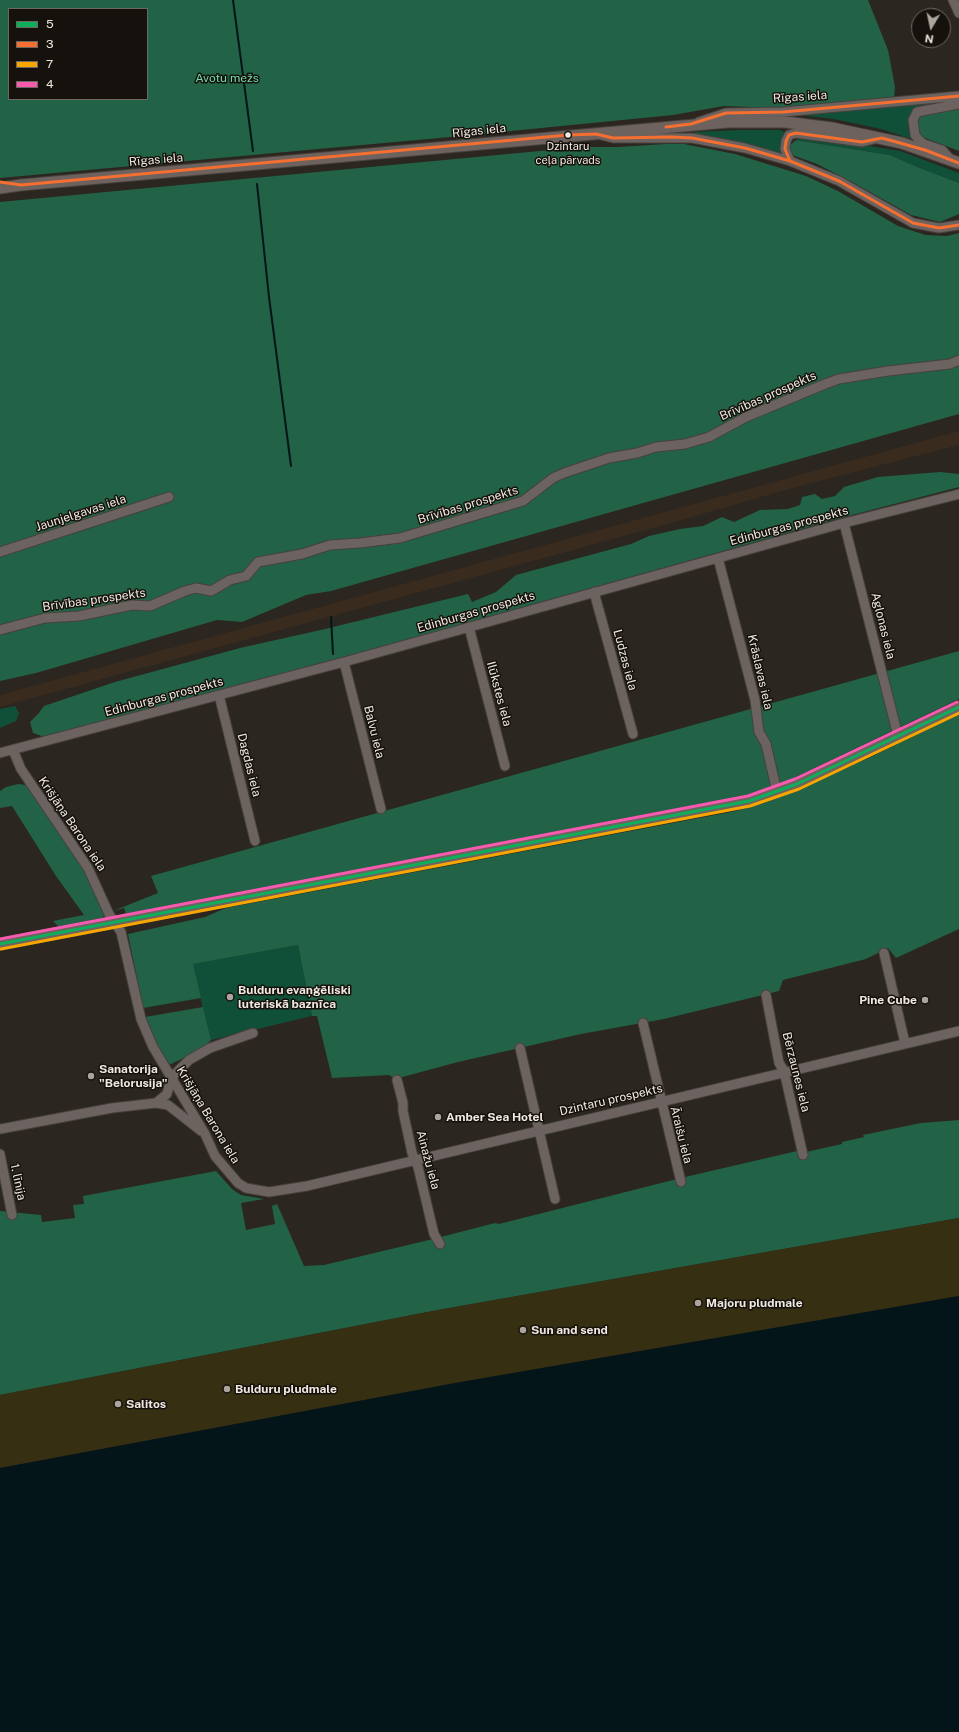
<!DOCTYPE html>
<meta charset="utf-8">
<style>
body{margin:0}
#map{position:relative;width:959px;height:1732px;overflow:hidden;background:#2c2620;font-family:"Public Sans",sans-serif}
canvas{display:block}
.legend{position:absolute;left:8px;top:8px;width:140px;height:92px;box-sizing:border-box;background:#15110c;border:1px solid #6d6761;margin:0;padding:5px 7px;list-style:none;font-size:12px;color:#f0e9e1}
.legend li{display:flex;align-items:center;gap:8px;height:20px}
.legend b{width:20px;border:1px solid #6d6761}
.north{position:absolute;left:911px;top:8px;width:40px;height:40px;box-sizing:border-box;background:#15110c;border:1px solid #6d6761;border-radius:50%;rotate:189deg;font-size:11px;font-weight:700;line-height:16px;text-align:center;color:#f0e9e1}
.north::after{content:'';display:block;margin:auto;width:14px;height:18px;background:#aba59d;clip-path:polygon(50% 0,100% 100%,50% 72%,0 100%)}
</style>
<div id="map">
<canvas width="959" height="1732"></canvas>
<ul class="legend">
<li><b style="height:5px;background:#0daf5c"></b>5</li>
<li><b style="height:5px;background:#f46f30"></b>3</li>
<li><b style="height:5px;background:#f7a600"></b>7</li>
<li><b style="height:5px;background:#f75aaf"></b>4</li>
</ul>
<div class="north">N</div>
</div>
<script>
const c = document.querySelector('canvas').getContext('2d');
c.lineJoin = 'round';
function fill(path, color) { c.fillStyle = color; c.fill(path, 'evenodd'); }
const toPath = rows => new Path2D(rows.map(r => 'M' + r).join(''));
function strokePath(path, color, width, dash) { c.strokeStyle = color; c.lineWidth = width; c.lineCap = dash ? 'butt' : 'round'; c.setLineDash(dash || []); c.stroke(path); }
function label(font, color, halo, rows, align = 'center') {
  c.font = font + ' "Public Sans",sans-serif'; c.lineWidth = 3; c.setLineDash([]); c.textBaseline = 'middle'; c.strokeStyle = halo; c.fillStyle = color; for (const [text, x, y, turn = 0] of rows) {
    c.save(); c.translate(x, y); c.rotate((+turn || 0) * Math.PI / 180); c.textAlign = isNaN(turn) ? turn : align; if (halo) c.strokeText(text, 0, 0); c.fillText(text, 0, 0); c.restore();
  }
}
fill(toPath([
 [959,431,959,445,796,487,657,527,0,707,0,695]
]), '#392b1d');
fill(toPath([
 [959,100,920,107,912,112,908,126,909,132,912,139,881,129,834,119,800,115],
 [739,130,780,130,784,132,780,144,781,153,777,155,693,136,695,132],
 [808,136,900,151,959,173,959,183,915,166,890,155,796,140,800,137],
 [15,706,19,713,16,721,0,728,0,709],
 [298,945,312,1016,211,1040,192,964]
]), '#115038');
fill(toPath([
 [0,0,868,0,888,50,895,87,894,98,778,108,724,106,673,115,450,137,0,178],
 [9,9,147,9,147,99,9,99],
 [959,107,959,151,920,136,915,127,918,119,923,113],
 [796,140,890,155,915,166,959,183,959,214,940,222,911,215,852,182,817,164,792,155,788,147],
 [665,144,684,144,735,154,806,176,838,191,898,226,913,231,926,235,947,236,959,233,959,414,331,591,306,595,242,622,217,620,36,673,0,681,0,202,582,147,618,147],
 [940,472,959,474,959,487,833,520,347,657,45,737,33,733,30,722,38,714,44,706,115,682,240,648,325,629,468,594,472,602,496,592,516,575,631,544,649,536,680,529,703,526,722,517,734,522,760,510,788,509,800,505,802,497,815,494,822,499,835,496,844,487,878,477],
 [959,651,959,699,779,785,754,793,723,803,126,914,124,908,113,911,158,893,151,876],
 [959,714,959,929,896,958,888,948,866,959,783,980,779,991,664,1019,581,1034,458,1062,395,1079,389,1075,332,1078,317,1016,312,1016,298,945,193,964,201,998,143,1008,128,934,205,917,226,908,736,811,764,803,811,784,875,755],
 [18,784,26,785,85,867,105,915,102,918,59,927,53,921,84,915,56,876,12,806,0,808,0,791,6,787],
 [203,1007,211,1040,202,1049,167,1066,145,1017],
 [959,1120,959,1218,438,1310,0,1395,0,1211,41,1215,42,1222,75,1218,73,1205,84,1204,83,1196,216,1171,232,1189,241,1195,264,1199,241,1203,246,1230,275,1224,272,1206,277,1204,304,1266,324,1265,429,1240,495,1223,499,1224,685,1177,797,1151,806,1152,842,1144,842,1142,864,1137,863,1135,921,1123]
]), '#226247');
fill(toPath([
 [959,1218,959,1296,455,1383,0,1468,0,1395,438,1310]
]), '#362f11');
fill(toPath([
 [959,1296,959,1732,0,1732,0,1468,455,1383]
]), '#04151a');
strokePath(toPath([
 [233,0,253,151],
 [257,184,269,297,291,466],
 [331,617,333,654]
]), '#04151a', 2);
const minor = toPath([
 [953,0,959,13],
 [699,122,726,113,783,112,959,96],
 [601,135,613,138,692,138,745,148,790,161,839,181,913,223,939,228,959,225],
 [950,159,942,150,924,144,919,140,915,135,913,120,917,112,959,104],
 [790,161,785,149,786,141,789,135,796,133,862,142,878,138],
 [844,523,898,736],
 [0,552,169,497],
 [718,558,755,700,759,732,766,744,777,792],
 [594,592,633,734],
 [469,627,505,766],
 [0,630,45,618,79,616,132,605,150,606,185,591,196,588,211,591,230,580,246,576,258,562,302,554,330,545,360,543,400,538,523,501,553,478,564,473,609,458,637,453,656,447,685,444,709,437,746,417,825,384,839,379,888,371,950,364,959,360],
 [344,662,381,809],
 [219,695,255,841],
 [13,750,21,769,88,868,109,914,121,932,141,1019,153,1047,205,1134,215,1156,238,1183,246,1188,269,1192,307,1186,959,1031],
 [0,753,344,662,844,523,959,494],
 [884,953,905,1043],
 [766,995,779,1063,784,1071,803,1155],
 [643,1023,681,1182],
 [520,1048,555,1199],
 [397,1080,403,1103,403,1111,412,1153,418,1167,434,1234,440,1244],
 [156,1103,167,1094,171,1078,189,1060,210,1048,253,1033],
 [0,1129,112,1108,156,1103,168,1105,201,1131],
 [0,1154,12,1215]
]);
const major = toPath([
 [0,188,21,185,728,122,785,122,832,128,902,143,959,163],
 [0,944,749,801,797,784,959,707]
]);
strokePath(minor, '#47413c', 11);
strokePath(major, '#47413c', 13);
strokePath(minor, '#6c6260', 9);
strokePath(major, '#6d625e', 11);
strokePath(toPath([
 [0,944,749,801,797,784,959,707]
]), '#0daf5c', 3);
strokePath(toPath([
 [666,127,691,124,726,113,783,112,959,96],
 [790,161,785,149,786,141,789,135,796,133,862,142,882,138,925,150,959,163],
 [0,182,21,185,568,135,596,134,613,138,671,137,692,138,745,148,790,161,839,181,913,223,939,228,959,225]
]), '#f46f30', 3);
strokePath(toPath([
 [1,949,750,806,799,789,959,713]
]), '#f7a600', 3);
strokePath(toPath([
 [0,939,748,796,795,779,957,702]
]), '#f75aaf', 3);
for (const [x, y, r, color] of [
 [568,135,3.5,"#f0e9e1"],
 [230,997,4,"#aba59d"],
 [925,1000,4,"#aba59d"],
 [91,1076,4,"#aba59d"],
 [438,1117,4,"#aba59d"],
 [698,1303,4,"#aba59d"],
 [523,1330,4,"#aba59d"],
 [227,1389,4,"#aba59d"],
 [118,1404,4,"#aba59d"]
]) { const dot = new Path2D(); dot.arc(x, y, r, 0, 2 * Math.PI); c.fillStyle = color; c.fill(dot); strokePath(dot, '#15110c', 1.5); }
label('11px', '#f0e9e1', '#15110c', [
 ["Dzintaru",568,147],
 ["ceļa pārvads",568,161]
]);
label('12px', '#73d9ac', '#15110c', [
 ["Avotu mežs",227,78]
]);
label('12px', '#f0e9e1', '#15110c', [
 ["Rīgas iela",800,97,-4],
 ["Rīgas iela",479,131,-6],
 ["Rīgas iela",156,160,-5],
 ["Brīvības prospekts",768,396,-24],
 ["Brīvības prospekts",468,505,-17],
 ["Jaunjelgavas iela",81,513,-18],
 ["Edinburgas prospekts",789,526,-15],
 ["Brīvības prospekts",94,600,-8],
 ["Edinburgas prospekts",476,612,-16],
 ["Aglonas iela",883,626,76],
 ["Ludzas iela",625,660,75],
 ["Krāslavas iela",760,672,77],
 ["Ilūkstes iela",499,694,75],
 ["Edinburgas prospekts",164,697,-15],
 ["Balvu iela",374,732,76],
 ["Dagdas iela",249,765,76],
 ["Krišjāņa Barona iela",72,824,56],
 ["Bērzaunes iela",796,1072,76],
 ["Dzintaru prospekts",611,1100,-13],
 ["Krišjāņa Barona iela",208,1115,59],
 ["Āraišu iela",681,1135,76],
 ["Ainažu iela",428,1160,75],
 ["1. līnija",18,1182,78]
]);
label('bold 12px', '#f0e9e1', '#15110c', [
 ["Bulduru evaņģēliski",238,990],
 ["luteriskā baznīca",238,1004],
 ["Pine Cube",917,1000,"right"],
 ["Sanatorija",99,1069],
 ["\"Belorusija\"",99,1083],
 ["Amber Sea Hotel",446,1117],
 ["Majoru pludmale",706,1303],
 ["Sun and send",531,1330],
 ["Bulduru pludmale",235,1389],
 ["Salitos",126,1404]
], 'left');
</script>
